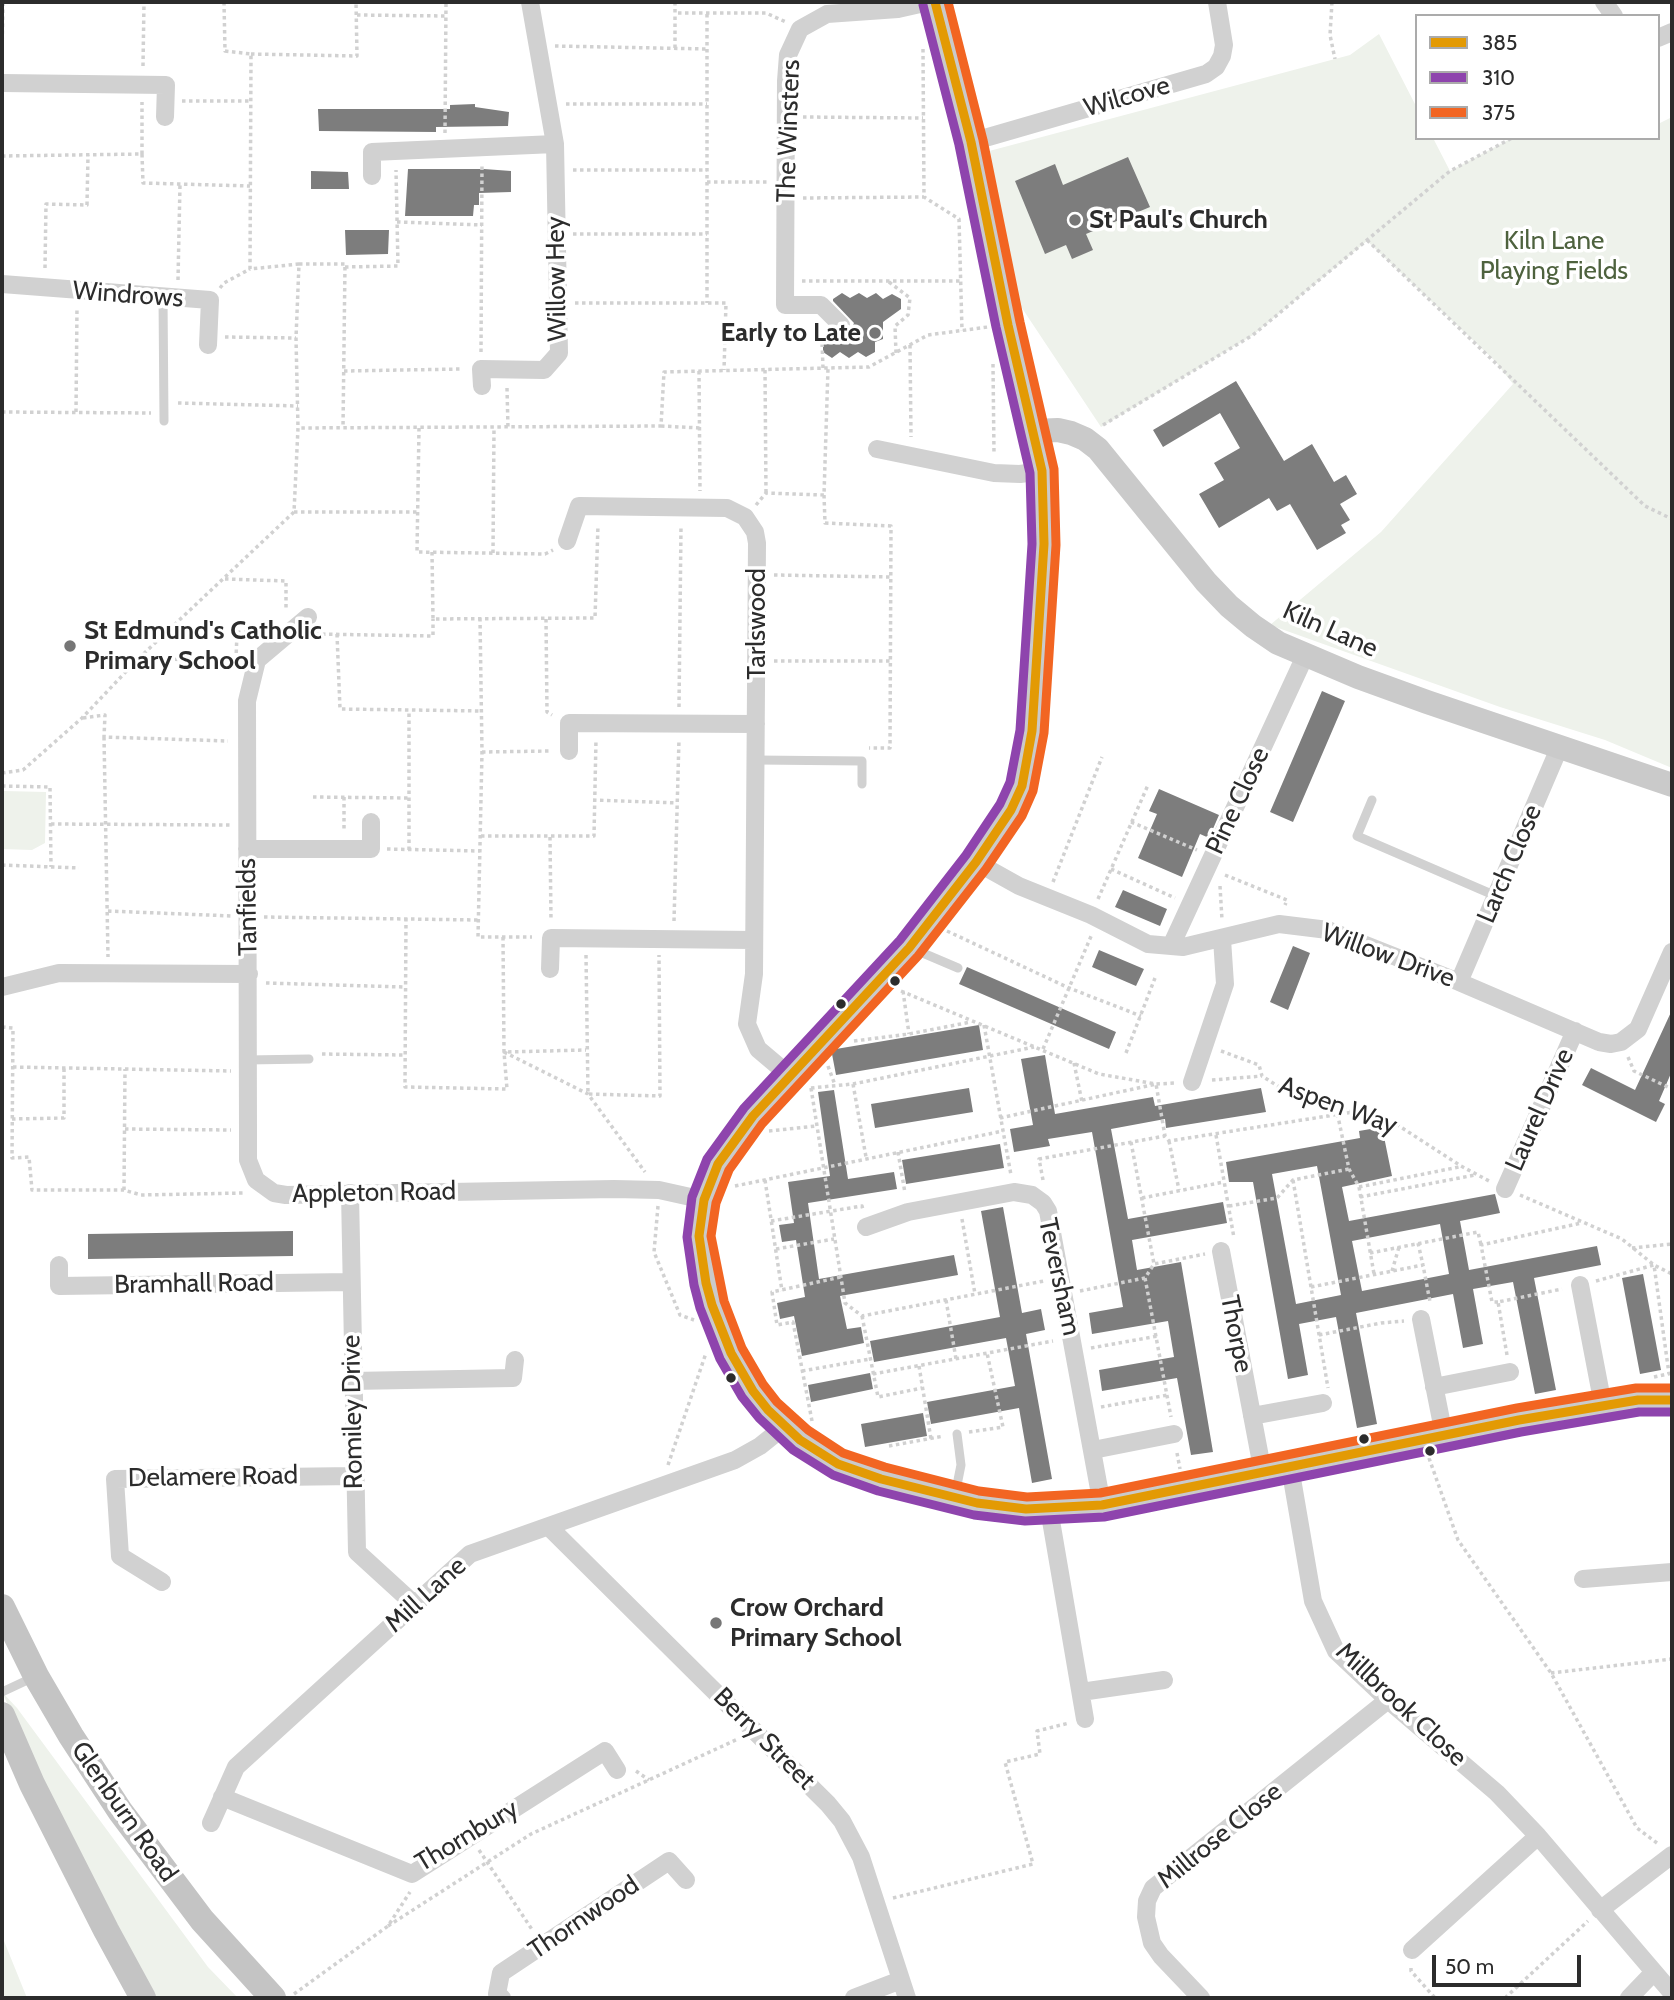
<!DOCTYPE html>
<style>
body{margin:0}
#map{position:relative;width:1674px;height:2000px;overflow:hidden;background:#fff;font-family:Cabin,sans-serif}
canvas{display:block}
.frame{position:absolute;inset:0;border:4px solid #2c2c2c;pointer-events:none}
.legend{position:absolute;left:1415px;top:14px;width:245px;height:126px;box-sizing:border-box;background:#fff;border:2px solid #ababab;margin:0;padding:9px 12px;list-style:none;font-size:21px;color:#2c2c2c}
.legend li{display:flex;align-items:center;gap:14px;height:35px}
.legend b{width:35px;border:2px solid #ababab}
.scale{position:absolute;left:1432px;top:1955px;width:149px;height:32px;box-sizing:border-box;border:4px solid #2c2c2c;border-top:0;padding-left:9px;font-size:21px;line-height:24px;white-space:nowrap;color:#2c2c2c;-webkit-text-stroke:5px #fff;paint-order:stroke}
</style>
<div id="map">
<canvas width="1674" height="2000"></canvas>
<div class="frame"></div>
<ul class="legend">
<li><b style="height:9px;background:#e39a04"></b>385</li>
<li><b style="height:9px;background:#8e44ad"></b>310</li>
<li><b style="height:9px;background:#f26522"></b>375</li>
</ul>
<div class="scale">50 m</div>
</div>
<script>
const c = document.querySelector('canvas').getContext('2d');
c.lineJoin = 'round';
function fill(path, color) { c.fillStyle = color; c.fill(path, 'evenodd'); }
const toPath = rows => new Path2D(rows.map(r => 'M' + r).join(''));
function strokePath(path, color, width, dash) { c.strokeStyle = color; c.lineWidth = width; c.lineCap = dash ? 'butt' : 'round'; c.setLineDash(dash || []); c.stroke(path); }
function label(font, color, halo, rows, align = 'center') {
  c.font = font + ' Cabin,sans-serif'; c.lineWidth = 7; c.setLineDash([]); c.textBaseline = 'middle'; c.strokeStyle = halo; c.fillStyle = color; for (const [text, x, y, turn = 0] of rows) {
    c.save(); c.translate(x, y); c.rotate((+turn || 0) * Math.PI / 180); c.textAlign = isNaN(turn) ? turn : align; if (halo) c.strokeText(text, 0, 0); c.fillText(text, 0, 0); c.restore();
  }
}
fill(toPath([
 [1379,34,1417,108,1417,138,1433,138,1450,171,1512,138,1658,138,1658,124,1672,117,1672,768,1605,740,1500,707,1270,625,1381,532,1513,384,1495,361,1367,241,1253,335,1101,427,1016,299,978,154,1350,55],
 [4,791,46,792,45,843,32,850,2,849],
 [2,1692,17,1708,208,1967,238,1998,155,1998,89,1881],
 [2,1936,27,1998,2,1998]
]), '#eef2eb');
fill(toPath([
 [475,104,475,107,509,112,508,126,436,127,436,132,319,131,318,109,450,109,450,105],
 [1128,157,1150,207,1086,234,1093,250,1072,259,1066,245,1045,254,1015,181,1055,164,1063,185],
 [408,169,484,169,511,171,511,192,479,193,479,205,474,205,473,216,405,216],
 [311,171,348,172,349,189,311,189],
 [345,230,389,230,388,254,346,255],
 [842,293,850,298,859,293,867,298,876,293,883,299,892,294,901,299,901,309,883,322,883,339,875,342,875,352,866,357,858,352,849,358,840,352,832,358,823,352,823,341,834,334,843,336,849,333,854,323,833,301,833,299],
 [1236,381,1284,461,1312,444,1334,482,1346,475,1357,494,1340,504,1350,520,1341,525,1346,533,1317,550,1290,504,1277,511,1269,498,1219,528,1199,494,1224,480,1214,463,1240,448,1220,413,1163,447,1153,430],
 [1322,691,1345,701,1293,822,1270,812],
 [1159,789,1219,815,1209,838,1200,834,1182,877,1138,858,1157,814,1149,811],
 [1123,890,1167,909,1160,926,1115,907],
 [1293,946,1310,953,1288,1010,1270,1002],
 [1099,950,1144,969,1136,986,1092,967],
 [967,967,1116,1032,1109,1049,959,984],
 [1672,1010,1672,1071,1659,1101,1665,1104,1656,1122,1582,1085,1591,1068,1635,1090],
 [979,1025,983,1050,836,1075,832,1054,836,1049],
 [1045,1055,1055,1114,1153,1097,1155,1106,1261,1088,1266,1112,1166,1128,1165,1119,1111,1129,1128,1219,1223,1202,1227,1223,1132,1240,1137,1270,1181,1262,1213,1452,1191,1455,1177,1378,1102,1391,1099,1370,1174,1357,1168,1321,1092,1334,1089,1313,1123,1307,1092,1132,1048,1139,1050,1146,1014,1152,1010,1129,1033,1125,1021,1059],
 [969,1088,973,1112,875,1128,871,1104],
 [834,1090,848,1179,894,1172,897,1189,808,1203,819,1279,954,1255,958,1275,840,1296,847,1329,861,1327,864,1343,802,1356,794,1316,780,1319,777,1303,805,1297,796,1240,782,1242,779,1225,794,1223,788,1182,830,1176,818,1092],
 [1382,1127,1392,1176,1342,1187,1349,1221,1495,1194,1500,1213,1460,1221,1469,1270,1597,1246,1601,1265,1534,1278,1556,1390,1535,1394,1513,1282,1473,1289,1483,1344,1463,1348,1453,1294,1356,1313,1377,1424,1357,1428,1336,1317,1299,1324,1308,1375,1288,1379,1253,1182,1229,1182,1226,1162,1360,1138,1359,1131],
 [1317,1166,1341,1295,1296,1304,1272,1174],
 [1440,1224,1449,1274,1362,1291,1352,1241],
 [1000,1144,1004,1168,906,1184,902,1160],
 [1003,1207,1022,1313,1041,1309,1045,1330,1026,1334,1052,1479,1032,1483,1019,1408,931,1424,927,1402,1015,1386,1006,1338,874,1362,870,1341,1000,1317,981,1211],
 [293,1231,293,1256,88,1259,88,1234],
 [1643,1274,1661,1370,1640,1374,1622,1278],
 [870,1373,873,1389,811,1402,808,1385],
 [923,1413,927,1436,865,1447,861,1424]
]), '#7d7d7d');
strokePath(toPath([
 [224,2,225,51,251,54,250,269,299,264,296,338,298,428],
 [675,2,675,13,766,13,786,22],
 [1332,2,1330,35,1335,59],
 [707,14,707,303],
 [357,15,446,16],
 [555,46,707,49],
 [675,48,675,13],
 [923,49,924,197,959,219,962,331],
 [251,54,357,56,356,2],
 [2,55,3,2],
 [143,66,144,2],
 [182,101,250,101],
 [566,104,707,104],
 [803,117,923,118],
 [445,133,446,2],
 [142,154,142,102],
 [2,156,142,154,143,183,250,186],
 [573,170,707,170],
 [707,182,769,182],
 [803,198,924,197],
 [397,222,482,225],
 [573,234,707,234],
 [1367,240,1645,506,1672,519],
 [299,264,345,264,343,428],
 [345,267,398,266,396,170],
 [45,268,46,204,87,205,88,155],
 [178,280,180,184],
 [802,281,961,281],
 [889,282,910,298,908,315,895,326,896,353],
 [220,288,224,283,250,269],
 [575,303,726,303,724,370],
 [225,337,296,338],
 [910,345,911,437],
 [481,352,482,164],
 [993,364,994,454],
 [823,368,822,342,829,336],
 [765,370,766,493],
 [344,371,462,369],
 [699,371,700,491],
 [507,388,508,428],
 [178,403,298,406],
 [2,412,151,413],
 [76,412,77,307],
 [1103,425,1253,335,1450,171,1512,138],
 [661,426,700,428],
 [419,428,417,552,545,554,553,550],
 [824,495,825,523,891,526,890,748,869,748],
 [756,505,766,493,824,495,828,368],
 [294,512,418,512],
 [432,552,433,619,595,618,598,525],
 [493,553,494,428],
 [774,575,891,577],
 [225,579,286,581,286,610],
 [480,618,482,752,478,937,532,937],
 [546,619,547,712,552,715],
 [315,634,433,636,433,619],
 [337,634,340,709,481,711],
 [140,659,237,660],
 [236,660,237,632,259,633],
 [774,661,890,661],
 [679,707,681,526],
 [83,718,105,715,104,737,228,741],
 [104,737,108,957],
 [482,752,550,751],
 [2,773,23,770,82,718,138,659,294,512,298,428,661,426,664,372,869,367,928,335,988,327],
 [2,786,50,787,51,867],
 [313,797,409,798],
 [344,797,344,830],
 [593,800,677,803],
 [1131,822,1197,850],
 [51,824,231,825],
 [481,836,594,836,596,739],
 [550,837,551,920],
 [387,849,480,851],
 [409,850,409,710],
 [2,865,79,868],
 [1111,869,1175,898],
 [1225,875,1287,900,1285,905],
 [1053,882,1102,757],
 [1220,886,1222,920],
 [1098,899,1148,785],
 [108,911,232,916],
 [264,917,479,920],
 [406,918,405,1087,507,1089,504,1052],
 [674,921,679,739],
 [947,931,1069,988,1141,1016],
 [503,937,504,1052,586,1050],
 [586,955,588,1094,660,1096,659,955],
 [266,983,404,987],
 [901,991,1099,1074,1156,1084,1176,1083],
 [903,991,909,1034],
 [984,1025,1011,1175],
 [2,1027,13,1028,12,1158,29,1157,32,1190,124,1190,141,1195,243,1193],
 [854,1041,909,1034,971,1022],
 [1043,1049,1092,934],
 [1221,1051,1259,1065,1262,1076,1287,1092,1303,1099,1385,1119,1396,1124,1461,1166,1491,1182],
 [504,1052,588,1094,645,1172],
 [1126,1053,1155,978],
 [322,1054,404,1055],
 [1628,1057,1634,1071,1672,1089],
 [1074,1063,1082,1102],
 [828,1066,835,1085],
 [13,1067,231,1071],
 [1212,1080,1262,1076],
 [853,1084,866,1157],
 [811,1088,845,1303,862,1316,1044,1281],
 [811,1088,853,1084,1034,1047],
 [1336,1107,1349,1169,1359,1187,1374,1274],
 [1000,1118,1156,1084,1165,1136],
 [12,1119,64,1118,64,1068],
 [125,1129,231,1130],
 [769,1131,816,1126],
 [1216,1135,1234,1238],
 [1169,1141,1179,1190],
 [1131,1142,1154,1264],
 [898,1152,905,1193],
 [765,1180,782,1291],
 [1043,1180,1039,1159,1165,1136,1169,1141,1353,1112],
 [1293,1180,1328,1388],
 [735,1186,1003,1131],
 [1359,1187,1459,1167],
 [124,1190,125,1069],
 [1520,1195,1622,1239,1654,1265,1672,1274],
 [1360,1197,1475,1175],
 [1142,1198,1224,1182],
 [658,1206,654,1252,680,1315,694,1320],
 [1229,1206,1277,1198,1293,1180,1349,1169],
 [962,1219,975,1294],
 [771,1221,862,1206,863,1210],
 [1418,1243,1423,1265],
 [1632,1248,1672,1244],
 [776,1249,834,1239],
 [1370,1253,1478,1232,1481,1245],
 [1392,1271,1399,1247],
 [1145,1278,1171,1417],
 [1596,1281,1654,1265,1669,1374],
 [1311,1287,1423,1265,1430,1302],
 [1080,1291,1145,1278,1154,1264,1205,1254],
 [946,1300,956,1359],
 [1498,1302,1492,1302,1481,1245,1581,1223],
 [862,1316,878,1397,922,1388],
 [1319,1335,1381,1323,1404,1321],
 [1091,1348,1158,1336],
 [1507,1355,1498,1302,1562,1289],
 [919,1366,931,1439],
 [802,1371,870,1359],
 [873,1374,1053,1341],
 [1654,1377,1672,1373],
 [1101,1407,1168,1395],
 [812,1421,793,1322,777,1325,772,1292,841,1277],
 [969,1432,1003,1427,987,1353],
 [889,1446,944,1436],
 [1177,1453,1180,1469],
 [1429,1458,1458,1540,1551,1673,1637,1828,1657,1843],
 [668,1465,706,1353],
 [1551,1673,1672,1659],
 [636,1771,649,1780],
 [479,1850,533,1931],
 [893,1898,1033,1864,1005,1762,1040,1754,1037,1731,1069,1723],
 [388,1926,531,1834,738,1739],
 [1411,1968,1411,1971,1435,1998],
 [294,1994,388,1926,410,1892],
 [1505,1998,1588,1921]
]), '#d1d1d1', 3.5, [3.5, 3.5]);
strokePath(toPath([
 [163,297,164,421],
 [756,760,862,761,862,784],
 [1372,800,1357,836,1496,896],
 [911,948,958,968],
 [247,1060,309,1059],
 [955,1495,961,1465,957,1434],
 [2,1692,34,1677]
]), '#d1d1d1', 9);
strokePath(toPath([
 [1604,2,1614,16],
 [1658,38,1672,32],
 [2,83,166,85,165,117],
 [971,142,1206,74,1216,67,1222,56,1224,45,1217,2],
 [372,176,372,152,555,144],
 [2,284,210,300,208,345],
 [841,325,821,305,785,305,786,81,788,55,800,29,827,14,898,9,929,2],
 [482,386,481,369,544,370,559,353,555,144,530,2],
 [877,449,994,473,1020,474,1042,471],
 [567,541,579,506,727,508,745,517,755,532,757,543,754,974,747,1024,758,1049,790,1076],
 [308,617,257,660,247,701,248,1130,248,1160,256,1180,274,1193,286,1195,614,1189,659,1190,704,1200],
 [569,751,569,723,756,724],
 [247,849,371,849,371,822],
 [976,862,1019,886,1091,915,1148,944,1183,947,1279,924,1328,930,1459,982,1599,1042,1611,1044,1621,1042,1638,1029,1672,952],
 [1171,946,1305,656],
 [550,969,551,938,754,940],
 [1459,982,1560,746],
 [2,987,59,973,249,974],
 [1192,1082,1225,984,1222,939],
 [1505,1189,1575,1031],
 [350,1193,357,1552,415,1605],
 [866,1227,908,1212,1014,1192,1032,1195,1043,1203,1048,1211,1102,1505],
 [1221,1251,1263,1473],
 [59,1265,59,1286,350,1282],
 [1580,1285,1603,1405],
 [1421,1319,1444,1435],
 [352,1381,513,1378,515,1360],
 [1434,1387,1510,1372],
 [1252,1416,1323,1403],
 [1093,1450,1174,1434],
 [1290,1467,1313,1601,1336,1651,1388,1700,1497,1793,1538,1836,1672,1993],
 [1049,1509,1085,1719],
 [549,1527,828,1804,842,1821,861,1857,907,1998],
 [1583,1579,1672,1572],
 [162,1582,120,1556,115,1479,355,1476],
 [1081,1692,1164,1680],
 [222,1797,412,1874,605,1751,617,1770],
 [211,1823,236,1767,470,1554,735,1460,760,1446,785,1426],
 [1600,1910,1672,1855],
 [1412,1950,1538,1836],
 [502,1998,497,1994,501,1973,669,1861,686,1880],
 [854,1998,901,1980],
 [1201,1998,1161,1956,1152,1943,1146,1917,1147,1901,1153,1888,1388,1700],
 [1629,1998,1653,1973]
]), '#d1d1d1', 18);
strokePath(toPath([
 [935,2,971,142,1008,325,1042,471,1044,544,1032,731,1022,786,1011,810,976,862,909,948,878,983,753,1116,718,1164,704,1200,699,1236,706,1283,712,1305,731,1353,753,1391,768,1410,800,1440,838,1464,881,1479,977,1503,1026,1509,1074,1508,1102,1505,1519,1420,1638,1400,1672,1400],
 [1034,431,1058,430,1071,433,1085,439,1098,449,1206,582,1229,606,1253,626,1278,643,1358,677,1427,702,1672,785]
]), '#cacaca', 24);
strokePath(toPath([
 [2,1607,36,1676,71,1736,120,1811,202,1920,273,1998],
 [2,1715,32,1784,106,1930,143,1998]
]), '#c4c4c4', 26);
strokePath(toPath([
 [935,2,971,142,1008,325,1042,471,1044,544,1032,731,1022,786,1011,810,976,862,909,948,753,1116,718,1164,704,1200,699,1236,706,1283,712,1305,731,1353,753,1391,768,1410,800,1440,838,1464,881,1479,977,1503,1026,1509,1102,1505,1519,1420,1638,1400,1672,1400]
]), '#e39a04', 9);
strokePath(toPath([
 [923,5,959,145,996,327,1030,473,1032,544,1020,730,1010,782,1000,804,966,855,900,940,744,1108,707,1159,692,1197,687,1237,694,1285,700,1308,720,1359,742,1397,759,1418,793,1450,833,1475,878,1491,974,1515,1025,1521,1104,1517,1521,1432,1639,1412,1672,1412]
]), '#8e44ad', 9);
strokePath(toPath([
 [948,2,983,140,1020,322,1054,469,1056,545,1044,733,1033,791,1022,816,986,869,918,956,762,1124,729,1170,716,1203,711,1236,724,1301,742,1348,763,1384,777,1402,808,1430,843,1453,885,1467,979,1491,1027,1497,1100,1493,1517,1408,1636,1388,1672,1388]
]), '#f26522', 9);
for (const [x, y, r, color] of [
 [1075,220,7,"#767676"],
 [875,333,7,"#767676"],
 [70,646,7,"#767676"],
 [895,981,6,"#2c2c2c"],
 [841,1004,6,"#2c2c2c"],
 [731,1378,6,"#2c2c2c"],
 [1364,1439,6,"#2c2c2c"],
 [1430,1451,6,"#2c2c2c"],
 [716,1623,7,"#767676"]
]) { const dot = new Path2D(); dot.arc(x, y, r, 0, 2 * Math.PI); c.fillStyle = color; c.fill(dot); strokePath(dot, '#fff', 2.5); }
label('26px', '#2c2c2c', '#fff', [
 ["Wilcove",1127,97,-16],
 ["The Winsters",789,131,-88],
 ["Willow Hey",557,279,-91],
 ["Windrows",128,295,4],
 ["Tarlswood",757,624,-90],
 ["Kiln Lane",1330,630,24],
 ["Pine Close",1238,801,-65],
 ["Larch Close",1510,864,-67],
 ["Tanfields",248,907,-91],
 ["Willow Drive",1388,956,20],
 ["Aspen Way",1338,1106,20],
 ["Laurel Drive",1540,1110,-66],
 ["Appleton Road",374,1193,-1],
 ["Teversham",1059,1277,78],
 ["Bramhall Road",194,1284,-1],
 ["Thorpe",1236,1334,79],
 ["Romiley Drive",353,1412,-91],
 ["Delamere Road",213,1477,-1],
 ["Mill Lane",426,1595,-42],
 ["Millbrook Close",1401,1705,43],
 ["Berry Street",764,1739,45],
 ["Glenburn Road",124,1812,55],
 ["Thornbury",467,1836,-31],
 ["Millrose Close",1220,1836,-39],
 ["Thornwood",584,1918,-34]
]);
label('bold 26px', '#2c2c2c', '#fff', [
 ["St Paul's Church",1089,220],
 ["Early to Late",861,333,"right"],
 ["St Edmund's Catholic",84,631],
 ["Primary School",84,661],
 ["Crow Orchard",730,1608],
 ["Primary School",730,1638]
], 'left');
label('26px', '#4e623e', '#fff', [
 ["Kiln Lane",1554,241],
 ["Playing Fields",1554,271]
]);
</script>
